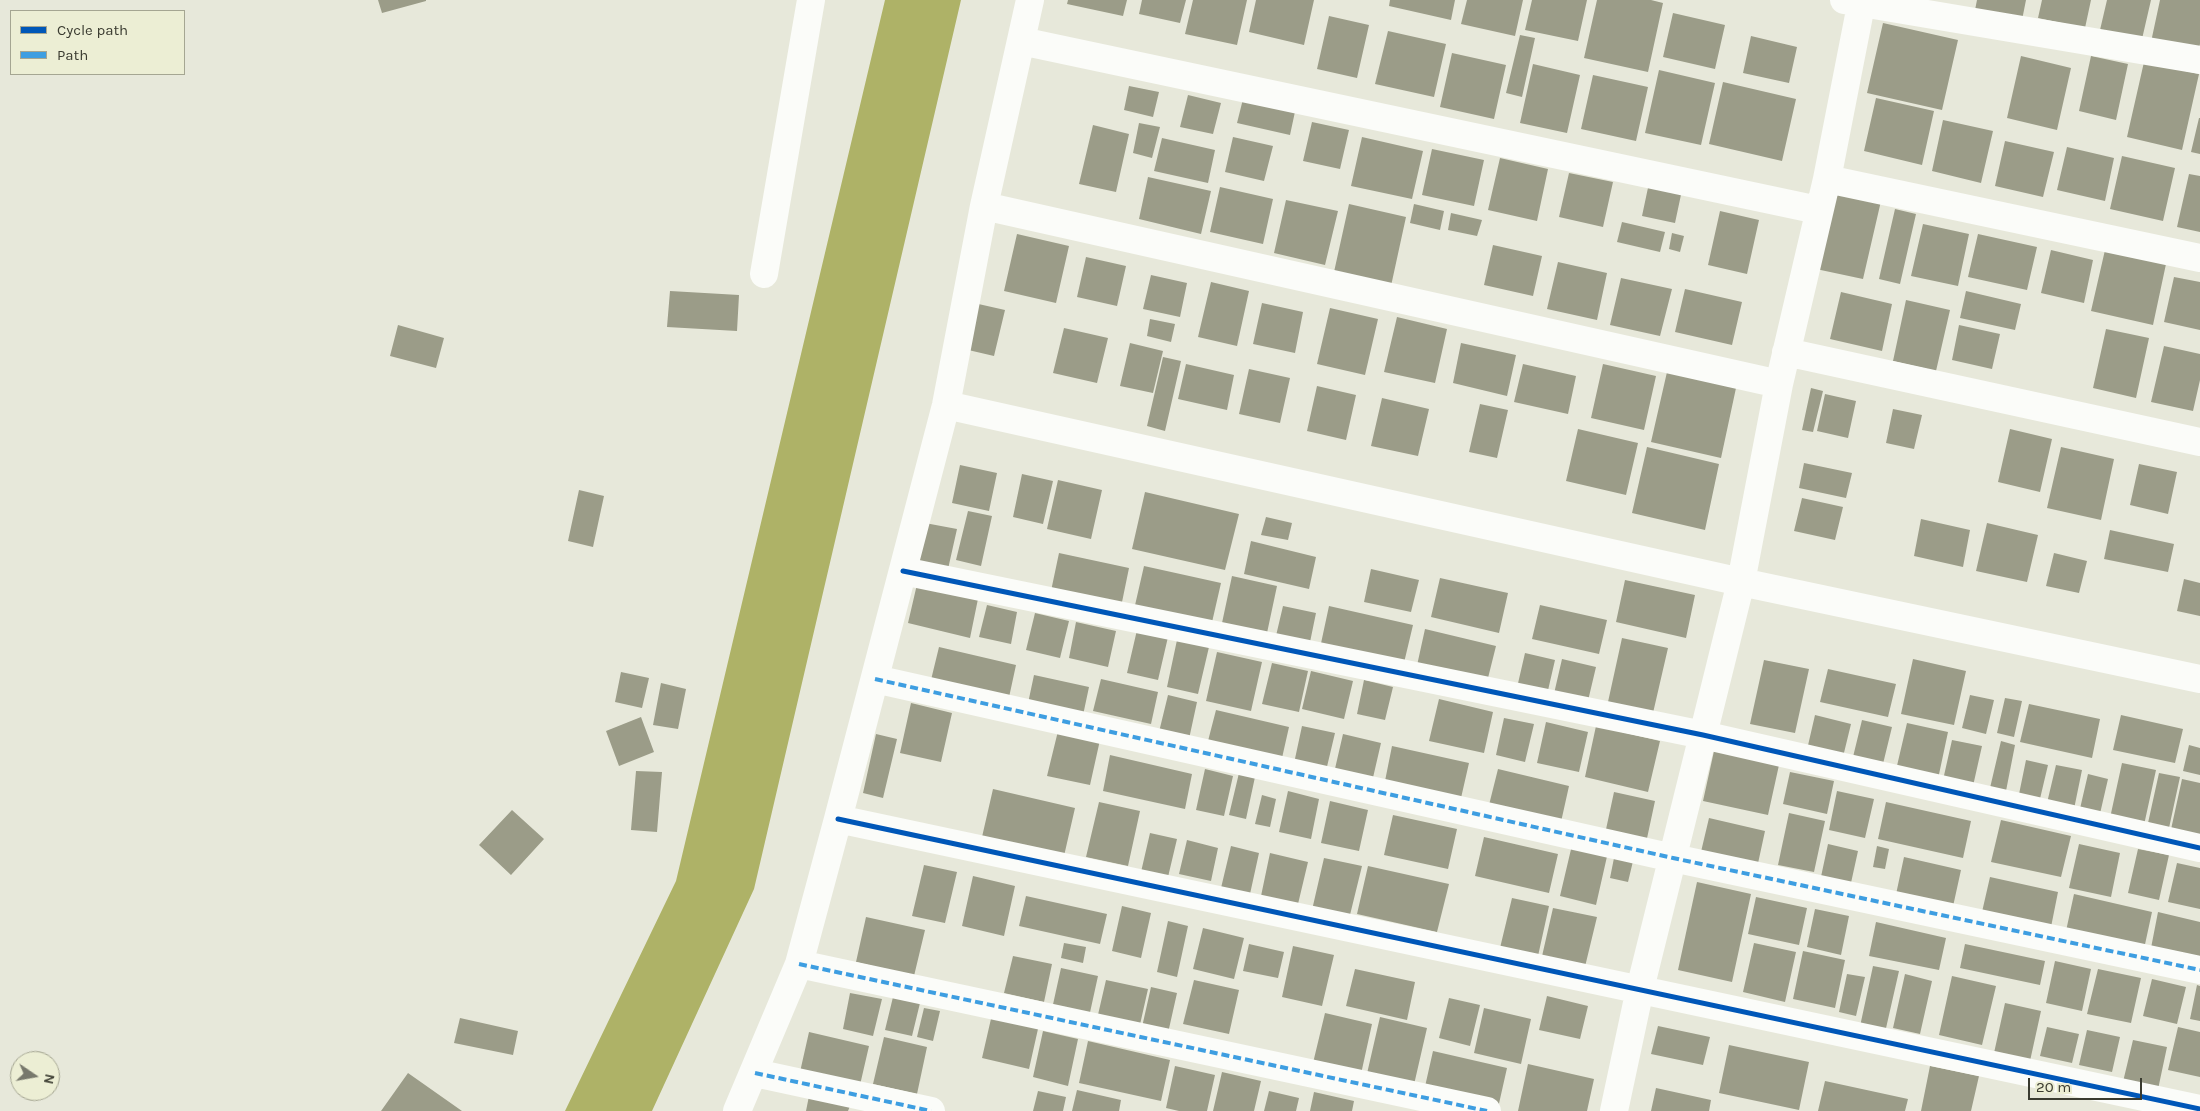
<!DOCTYPE html>
<html>
<head>
<meta charset="utf-8">
<style>
	body { margin:0 }
	#map { position:relative; width:2200px; height:1111px; overflow:hidden; background:#e7e8da; font-family:Karla,sans-serif }
	canvas { display:block }
	.legend { position:absolute; left:10px; top:10px; width:175px; height:65px; box-sizing:border-box; background:#eceed4; border:1px solid #a5a692; margin:0; padding:6px 9px; list-style:none; font-size:15px; color:#3a3b30 }
	.legend li { display:flex; align-items:center; gap:10px; height:25px }
	.legend b { width:25px; border:1px solid #a5a692 }
	.north { position:absolute; left:10px; top:1051px; width:50px; height:50px; box-sizing:border-box; background:#eceed4; border:1px solid #a5a692; border-radius:50%; rotate:102deg; font-size:14px; font-weight:700; line-height:20px; text-align:center; color:#3a3b30 }
	.north::after { content:''; display:block; margin:auto; width:18px; height:22px; background:#77786c; clip-path:polygon(50% 0,100% 100%,50% 72%,0 100%) }
	.scale { position:absolute; left:2028px; top:1078px; width:114px; height:22px; box-sizing:border-box; border:2px solid #3a3b30; border-top:0; padding-left:6px; font-size:15px; line-height:18px; white-space:nowrap; color:#3a3b30; -webkit-text-stroke:4px #eceed4; paint-order:stroke }
</style>
</head>
<body>
<div id="map">
<canvas width="2200" height="1111"></canvas>
<ul class="legend">
<li><b style="height:6px;background:#0057b8"></b>Cycle path</li>
<li><b style="height:6px;background:#3e9ee1"></b>Path</li>
</ul>
<div class="north">N</div>
<div class="scale">20 m</div>
</div>
<script>
const ctx = document.querySelector('canvas').getContext('2d');
ctx.lineJoin = 'round';
function paint(path, color) {
  ctx.fillStyle = color;
  ctx.fill(path, 'evenodd');
}
function stroke(path, color, width, dash) {
  ctx.strokeStyle = color;
  ctx.lineWidth = width;
  ctx.lineCap = dash ? 'butt' : 'round';
  ctx.setLineDash(dash || []);
  ctx.stroke(path);
}
paint(new Path2D(`
	M885,0H961L754,889L652,1111H565L676,881Z`), '#aeb267');
paint(new Path2D(`
	M378,0H426V1L382,13Z
	M1068,0H1127L1123,16L1067,4Z
	M1142,0H1186L1180,23L1139,14Z
	M1193,0H1247L1237,45L1185,34Z
	M1256,0H1314L1304,45L1249,32Z
	M1390,0H1455L1451,20L1389,6Z
	M1467,0H1523L1515,36L1461,24Z
	M1532,0H1587L1578,41L1525,30Z
	M1597,0H1651L1663,3L1648,72L1584,58Z
	M1977,0H2026L2022,20L1975,10Z
	M2042,0H2091L2085,28L2038,18Z
	M2107,0H2151L2142,39L2100,30Z
	M2160,0H2200V44L2198,52L2151,42Z
	M1673,13L1725,25L1715,69L1663,57Z
	M1329,16L1369,25L1357,78L1317,69Z
	M1883,23L1958,40L1942,110L1867,93Z
	M1388,31L1446,44L1434,97L1375,84Z
	M1520,35L1535,38L1522,97L1506,93Z
	M1751,36L1797,47L1789,83L1743,73Z
	M1452,53L1506,65L1494,119L1440,107Z
	M2021,56L2071,68L2057,130L2007,118Z
	M2091,56L2128,64L2116,120L2079,111Z
	M2144,62L2199,74L2182,150L2127,137Z
	M1533,64L1580,75L1567,133L1520,123Z
	M1659,70L1715,83L1701,145L1645,133Z
	M1593,75L1648,87L1636,141L1581,129Z
	M1723,82L1796,99L1782,161L1709,144Z
	M1129,86L1159,92L1153,117L1124,110Z
	M1188,95L1221,103L1213,134L1180,127Z
	M1244,95L1296,107L1290,135L1237,123Z
	M1876,98L1934,111L1922,165L1864,151Z
	M2199,118H2200V154L2191,152Z
	M1943,120L1993,131L1981,183L1932,171Z
	M1312,122L1349,130L1340,169L1303,161Z
	M1139,123L1160,127L1152,158L1133,153Z
	M1093,125L1129,134L1116,192L1079,184Z
	M1233,137L1273,146L1264,181L1225,172Z
	M1362,137L1423,151L1412,199L1351,186Z
	M1162,138L1215,150L1208,183L1154,171Z
	M2005,141L2054,152L2043,197L1995,186Z
	M2067,147L2114,158L2105,201L2057,190Z
	M1432,149L1484,160L1474,206L1422,195Z
	M2122,156L2175,168L2163,221L2110,209Z
	M1500,158L1548,169L1537,221L1488,210Z
	M1569,173L1613,182L1603,227L1559,217Z
	M2189,174L2200,176V232L2177,227Z
	M1148,177L1211,191L1201,234L1139,219Z
	M1649,183L1682,190L1675,223L1642,216Z
	M1220,187L1273,199L1263,244L1210,232Z
	M1834,191L1881,201L1863,279L1816,269Z
	M1286,200L1338,211L1325,265L1274,253Z
	M1349,204L1406,217L1391,286L1334,272Z
	M1414,204L1444,211L1440,230L1410,223Z
	M1895,209L1916,214L1900,284L1879,279Z
	M1720,211L1759,220L1747,274L1708,265Z
	M1451,213L1482,220L1477,236L1448,230Z
	M1622,222L1665,232L1660,252L1617,242Z
	M1923,224L1969,234L1958,286L1911,276Z
	M1672,233L1684,236L1680,252L1669,249Z
	M1017,234L1069,246L1056,303L1004,291Z
	M1978,234L2037,247L2027,290L1968,277Z
	M1493,245L1542,256L1533,296L1484,285Z
	M2051,250L2093,260L2084,303L2041,293Z
	M2105,250L2166,264L2153,325L2091,311Z
	M1086,257L1126,266L1117,306L1077,297Z
	M1558,262L1607,273L1597,320L1547,309Z
	M1151,275L1187,283L1180,317L1143,309Z
	M2174,277L2200,282V330L2164,322Z
	M1621,278L1672,289L1660,336L1610,325Z
	M1211,282L1249,291L1237,346L1198,337Z
	M1685,289L1742,302L1732,345L1675,332Z
	M670,291L739,295L737,331L667,327Z
	M1966,291L2021,304L2015,330L1960,318Z
	M1841,292L1892,304L1882,351L1830,339Z
	M1906,300L1950,310L1936,371L1893,361Z
	M974,303L1005,310L994,356L964,349Z
	M1262,303L1303,312L1295,353L1253,344Z
	M1330,308L1378,319L1365,375L1317,364Z
	M1397,317L1447,329L1435,383L1384,372Z
	M1150,319L1175,324L1171,342L1147,336Z
	M398,325L444,338L436,368L390,356Z
	M1959,325L2000,334L1992,369L1952,360Z
	M1064,328L1108,338L1097,383L1053,373Z
	M2106,329L2149,338L2136,398L2093,388Z
	M1130,343L1163,351L1153,393L1120,386Z
	M1461,343L1516,355L1507,396L1453,383Z
	M2164,346L2200,354V380L2193,411L2151,402Z
	M1163,357L1181,361L1165,431L1147,426Z
	M1186,364L1234,375L1227,410L1178,399Z
	M1523,364L1576,376L1568,414L1514,402Z
	M1603,364L1656,376L1644,430L1591,418Z
	M1249,369L1290,378L1280,423L1239,414Z
	M1667,372L1736,388L1721,458L1651,442Z
	M1317,386L1356,395L1346,440L1307,431Z
	M1811,388L1823,391L1813,432L1802,430Z
	M1825,394L1856,401L1848,438L1817,431Z
	M1382,398L1429,409L1418,456L1371,446Z
	M1480,404L1508,410L1497,458L1469,452Z
	M1893,409L1922,415L1914,449L1886,443Z
	M1578,429L1638,443L1626,495L1566,481Z
	M2010,429L2052,439L2040,492L1998,482Z
	M1647,447L1719,464L1705,530L1632,513Z
	M2061,447L2114,459L2101,520L2047,508Z
	M1804,463L1852,473L1846,498L1799,488Z
	M2139,464L2177,472L2168,514L2130,505Z
	M960,465L997,473L989,511L952,503Z
	M1022,474L1053,481L1043,524L1013,517Z
	M1058,480L1102,490L1091,539L1047,529Z
	M579,490L604,496L593,547L568,541Z
	M1145,492L1239,514L1225,570L1132,549Z
	M1802,498L1843,507L1835,540L1794,531Z
	M968,511L992,516L981,566L956,560Z
	M1266,517L1292,523L1288,540L1261,535Z
	M1921,519L1970,530L1963,567L1914,556Z
	M925,523L957,529L948,569L916,561Z
	M1987,523L2038,535L2027,582L1976,571Z
	M2110,530L2174,544L2168,572L2104,559Z
	M1251,541L1316,557L1309,589L1244,574Z
	M1059,553L1129,568L1121,607L1051,591Z
	M2054,553L2087,561L2079,593L2046,586Z
	M1144,566L1221,583L1210,631L1133,614Z
	M1371,569L1419,580L1411,612L1364,602Z
	M1232,576L1277,586L1267,633L1222,623Z
	M1440,578L1508,593L1499,633L1431,617Z
	M2184,579L2200,583V616L2177,611Z
	M918,580L979,594L970,638L908,623Z
	M1625,580L1695,595L1686,638L1616,622Z
	M987,605L1017,612L1011,644L979,637Z
	M1540,605L1607,620L1599,654L1532,639Z
	M1283,606L1316,613L1309,647L1275,640Z
	M1329,606L1413,625L1403,667L1320,648Z
	M1035,613L1069,621L1060,658L1026,650Z
	M1076,622L1116,631L1108,667L1069,658Z
	M1425,629L1496,646L1486,686L1416,670Z
	M1137,630L1168,637L1158,680L1127,673Z
	M1622,638L1668,648L1653,713L1608,702Z
	M1177,640L1209,647L1198,694L1167,687Z
	M939,647L1016,665L1008,702L930,684Z
	M1217,652L1262,662L1251,711L1206,701Z
	M1525,653L1555,660L1546,699L1516,692Z
	M1562,659L1596,667L1587,705L1553,698Z
	M1913,659L1966,671L1954,725L1901,714Z
	M1764,660L1809,669L1795,733L1750,724Z
	M1272,663L1308,671L1299,712L1262,704Z
	M1828,669L1896,684L1888,717L1820,702Z
	M1311,671L1353,681L1344,719L1302,709Z
	M621,672L649,678L642,708L615,702Z
	M1034,675L1089,687L1082,720L1027,708Z
	M1101,679L1158,692L1151,724L1093,711Z
	M1364,680L1393,687L1385,720L1357,714Z
	M661,683L686,689L678,729L653,725Z
	M1168,695L1197,702L1189,739L1159,732Z
	M1970,695L1994,700L1986,734L1962,728Z
	M2005,698L2022,701L2014,737L1997,733Z
	M1439,699L1493,712L1484,753L1429,741Z
	M911,703L952,713L941,762L900,753Z
	M2029,704L2100,719L2092,758L2020,742Z
	M1216,710L1289,727L1282,758L1208,741Z
	M1815,715L1851,724L1842,761L1806,754Z
	M2121,715L2183,729L2175,763L2113,750Z
	M641,717L654,752L619,766L606,731Z
	M1504,718L1534,724L1525,762L1496,755Z
	M1862,720L1892,727L1882,768L1852,761Z
	M1546,722L1588,732L1579,772L1537,763Z
	M1907,723L1948,732L1938,779L1896,770Z
	M1302,726L1335,733L1325,775L1293,768Z
	M1596,726L1660,741L1648,792L1585,777Z
	M1058,731L1100,740L1090,785L1047,776Z
	M876,734L897,739L883,798L863,793Z
	M1343,734L1381,743L1372,782L1334,773Z
	M1952,740L1982,746L1973,786L1943,780Z
	M2001,741L2015,745L2006,791L1990,788Z
	M2189,745L2200,748V775L2183,771Z
	M1392,746L1469,763L1461,798L1385,781Z
	M1714,751L1779,765L1768,815L1703,801Z
	M1110,755L1192,774L1185,809L1103,791Z
	M2026,760L2048,765L2039,803L2018,799Z
	M2122,763L2156,770L2144,825L2110,818Z
	M2056,765L2082,770L2074,809L2047,803Z
	M1205,769L1233,776L1224,816L1196,810Z
	M1498,769L1569,786L1561,822L1489,805Z
	M636,771L662,772L657,832L631,830Z
	M1790,772L1834,781L1827,814L1783,804Z
	M1239,773L1255,777L1246,819L1229,815Z
	M2159,773L2180,777L2169,828L2148,823Z
	M2088,774L2108,779L2099,818L2079,813Z
	M2182,779L2200,783V841L2170,834Z
	M993,789L1075,808L1064,856L982,837Z
	M1288,791L1319,799L1311,839L1279,832Z
	M1837,791L1874,799L1865,838L1829,830Z
	M1614,792L1655,801L1646,843L1605,834Z
	M1262,795L1276,799L1270,827L1255,824Z
	M1330,801L1368,810L1359,851L1321,843Z
	M1099,802L1140,811L1128,866L1086,857Z
	M1886,802L1971,821L1963,858L1878,839Z
	M512,810L544,839L511,875L479,845Z
	M1789,813L1825,821L1814,872L1778,865Z
	M1393,815L1457,829L1448,869L1384,855Z
	M1709,818L1765,831L1757,868L1700,856Z
	M2001,820L2071,836L2061,877L1991,862Z
	M1150,833L1177,839L1168,877L1141,872Z
	M1484,837L1558,854L1549,893L1475,876Z
	M1187,840L1218,848L1211,881L1179,874Z
	M1828,844L1858,851L1849,892L1819,886Z
	M2079,844L2120,853L2111,897L2069,888Z
	M1572,845L1608,852L1596,905L1560,896Z
	M1231,846L1259,853L1250,894L1221,888Z
	M1877,846L1889,849L1885,869L1873,867Z
	M2138,849L2169,855L2159,900L2128,893Z
	M1270,853L1308,862L1298,904L1261,896Z
	M1615,853L1634,857L1628,882L1610,878Z
	M1904,857L1961,870L1952,911L1895,899Z
	M1324,858L1362,866L1349,919L1312,910Z
	M2177,863L2200,868V909L2168,902Z
	M924,865L957,872L945,923L912,916Z
	M1368,866L1449,884L1437,932L1357,914Z
	M973,876L1015,886L1004,936L962,926Z
	M1990,877L2058,892L2051,927L1982,912Z
	M1697,882L1751,894L1732,982L1678,970Z
	M2074,894L2152,912L2144,949L2066,931Z
	M1026,896L1107,914L1100,944L1019,926Z
	M1756,897L1807,908L1799,945L1748,934Z
	M1512,898L1549,906L1538,956L1500,948Z
	M1122,906L1151,913L1141,958L1112,951Z
	M1553,908L1597,917L1583,975L1540,965Z
	M1815,909L1849,916L1841,955L1807,947Z
	M2158,912L2200,922V959L2151,948Z
	M866,917L925,930L914,976L856,962Z
	M1168,921L1188,926L1177,977L1157,972Z
	M1876,922L1946,938L1939,970L1869,956Z
	M1203,928L1244,938L1234,979L1193,969Z
	M1064,943L1086,947L1083,963L1061,958Z
	M1754,943L1796,952L1785,1002L1743,992Z
	M1249,944L1284,952L1278,978L1243,971Z
	M1965,944L2045,961L2040,985L1960,968Z
	M1293,946L1334,955L1322,1006L1282,997Z
	M1803,951L1845,960L1835,1008L1793,999Z
	M1013,956L1052,964L1044,1002L1004,993Z
	M2055,961L2091,969L2082,1011L2046,1003Z
	M1873,966L1899,971L1884,1037L1859,1031Z
	M1061,968L1098,976L1089,1017L1052,1009Z
	M1355,969L1415,982L1407,1020L1346,1006Z
	M2098,969L2141,978L2131,1023L2087,1014Z
	M1847,974L1865,977L1856,1016L1839,1012Z
	M1905,974L1932,981L1920,1034L1893,1028Z
	M1952,976L1996,986L1982,1045L1939,1035Z
	M2152,979L2186,987L2177,1024L2143,1016Z
	M1106,980L1148,989L1139,1029L1097,1019Z
	M1194,980L1239,990L1229,1034L1183,1024Z
	M2197,985L2200,986V1021L2190,1019Z
	M1151,987L1177,993L1166,1042L1140,1036Z
	M850,993L882,999L873,1036L843,1029Z
	M1547,996L1588,1006L1580,1039L1539,1030Z
	M893,997L920,1003L912,1036L885,1030Z
	M1449,998L1480,1005L1470,1046L1439,1038Z
	M2005,1003L2041,1011L2030,1061L1994,1053Z
	M924,1008L940,1011L933,1041L917,1037Z
	M1484,1008L1531,1019L1521,1064L1474,1053Z
	M993,1010L1040,1020L1029,1069L982,1058Z
	M1325,1013L1372,1024L1361,1074L1313,1063Z
	M1380,1017L1427,1028L1413,1089L1366,1078Z
	M460,1018L518,1031L513,1055L454,1043Z
	M1658,1026L1710,1037L1703,1065L1651,1054Z
	M2047,1027L2079,1034L2072,1063L2040,1056Z
	M2178,1027L2200,1032V1077L2168,1070Z
	M2087,1030L2120,1037L2112,1072L2079,1065Z
	M1043,1031L1078,1039L1068,1086L1033,1077Z
	M809,1032L869,1046L860,1085L800,1072Z
	M884,1037L927,1047L917,1094L873,1084Z
	M2133,1040L2167,1047L2157,1094L2122,1086Z
	M1088,1041L1170,1060L1161,1101L1079,1083Z
	M1729,1045L1809,1062L1799,1110L1719,1093Z
	M1433,1051L1507,1068L1498,1108L1424,1091Z
	M1528,1064L1594,1079L1587,1111H1518Z
	M1175,1066L1215,1075L1207,1111H1179L1166,1108Z
	M1930,1066L1979,1076L1971,1111H1921Z
	M1222,1072L1261,1081L1254,1111H1213Z
	M408,1073L462,1111H381Z
	M1825,1081L1908,1099L1905,1111H1818Z
	M1656,1088L1711,1100L1709,1111H1651Z
	M1077,1090L1121,1100L1119,1111H1072Z
	M1038,1091L1066,1097L1063,1111H1033Z
	M1269,1091L1299,1098L1296,1111H1264Z
	M1314,1092L1354,1101L1352,1111H1310Z
	M809,1096L850,1106L848,1111H806Z`), '#9b9c88');
stroke(new Path2D(`
	M1844,0L2200,60
	M1021,41L1818,210
	M1827,179L2200,258
	M984,206L1779,384
	M764,274L811,0
	M1786,352L2200,442
	M946,405L1741,582L2200,679
	M903,571L1703,735L2200,848
	M875,679L1673,858L2200,970
	M838,819L2200,1109
	M799,964L1487,1111
	M755,1073L931,1111
	M737,1111L799,964L838,819L946,405L984,206L1030,0
	M1614,1111L1640,989L1741,582L1779,384L1827,179L1862,0`), '#fbfcf9', 28);
stroke(new Path2D(`
	M875,679L1673,858L2200,970
	M799,964L1487,1111
	M755,1073L931,1111`), '#3e9ee1', 4, [8, 4]);
stroke(new Path2D(`
	M903,571L1703,735L2200,848
	M838,819L2200,1109`), '#0057b8', 5);
</script>
</body>
</html>
